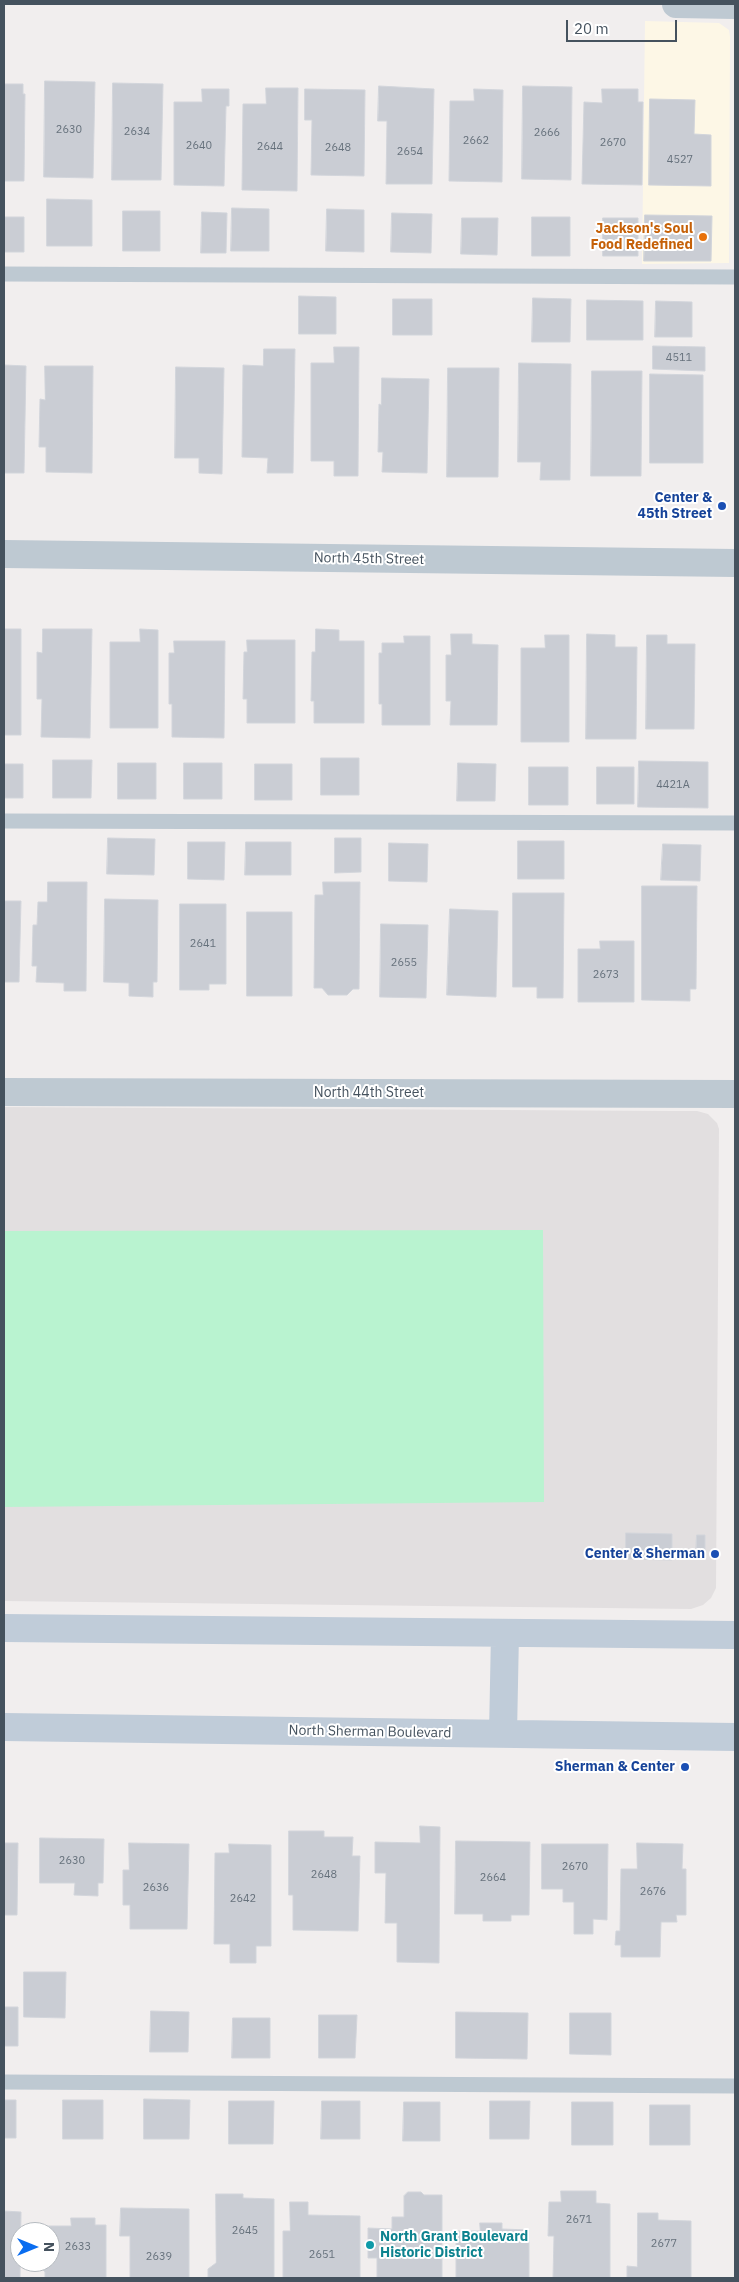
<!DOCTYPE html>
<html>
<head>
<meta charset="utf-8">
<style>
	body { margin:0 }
	#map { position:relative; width:739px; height:2282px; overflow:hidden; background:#f1eeee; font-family:"IBM Plex Sans",sans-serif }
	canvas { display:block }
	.frame { position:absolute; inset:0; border:5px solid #45525e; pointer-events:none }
	.north { position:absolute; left:10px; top:2222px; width:50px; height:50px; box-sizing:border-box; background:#fff; border:1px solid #b5babf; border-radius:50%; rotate:90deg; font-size:14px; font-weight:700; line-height:20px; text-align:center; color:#45525e }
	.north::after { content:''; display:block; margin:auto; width:18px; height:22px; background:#0a6df0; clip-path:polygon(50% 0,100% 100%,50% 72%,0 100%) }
	.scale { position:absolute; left:566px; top:20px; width:111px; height:22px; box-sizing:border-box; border:2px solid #45525e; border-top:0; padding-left:6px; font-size:15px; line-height:18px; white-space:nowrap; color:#45525e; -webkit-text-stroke:4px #fff; paint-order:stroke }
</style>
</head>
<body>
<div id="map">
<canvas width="739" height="2282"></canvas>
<div class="frame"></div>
<div class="north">N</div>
<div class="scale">20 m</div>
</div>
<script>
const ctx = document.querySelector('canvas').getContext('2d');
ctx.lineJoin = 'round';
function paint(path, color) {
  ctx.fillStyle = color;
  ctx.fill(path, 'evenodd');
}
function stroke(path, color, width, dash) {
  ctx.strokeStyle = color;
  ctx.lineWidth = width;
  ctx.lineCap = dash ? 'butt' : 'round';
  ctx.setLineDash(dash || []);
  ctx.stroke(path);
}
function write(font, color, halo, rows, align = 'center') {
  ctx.font = font + ' "IBM Plex Sans",sans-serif';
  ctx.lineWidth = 4;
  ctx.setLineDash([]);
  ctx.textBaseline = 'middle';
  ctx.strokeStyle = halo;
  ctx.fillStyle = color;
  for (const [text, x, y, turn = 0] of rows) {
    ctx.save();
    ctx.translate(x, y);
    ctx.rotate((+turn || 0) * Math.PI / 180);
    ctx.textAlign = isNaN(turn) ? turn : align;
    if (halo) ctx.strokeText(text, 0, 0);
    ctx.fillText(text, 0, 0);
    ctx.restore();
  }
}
paint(new Path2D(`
	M645,21L719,23L729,30L730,37L729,263L642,264Z`), '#fdf7e6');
paint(new Path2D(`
	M4,1107L672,1111H697L708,1114L717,1123L719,1129L716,1588L711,1598L703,1605L691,1609L4,1601Z`), '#e2dfe0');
paint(new Path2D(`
	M543,1230L544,1502L4,1507V1231Z`), '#b9f3d0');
const building = new Path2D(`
	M45,81L95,82L93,178L44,177Z
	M113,83L163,84L161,180H112Z
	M4,84H23V94H25L24,181H4Z
	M379,86L434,89L432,184H386L387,121H378Z
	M523,86L572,87L571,180L522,179Z
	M266,88H298L297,191L242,190L243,104H266Z
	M202,89H229V106H226L224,186L174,185V102H202Z
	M305,89L365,90L364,176L311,175L312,120H305Z
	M474,89L503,90L502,182L449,181L450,101H474Z
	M602,89H638V102H643L642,185L582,184L584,102L602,103Z
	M650,99L695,100L694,134L711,135V186L649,185Z
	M47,199L92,200V246H47Z
	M232,208L269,209V251H231Z
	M327,209L364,210V252L326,251Z
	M123,211H160V251H123Z
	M202,212L227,213L226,253H201Z
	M392,213L432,214L431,253L391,252Z
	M645,215L712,216L711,261H644Z
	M4,217H24V252H4Z
	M532,217H570V256H532Z
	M462,218H498L497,255L461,254Z
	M603,218H638V256H603Z
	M299,296L336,297V334H299Z
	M533,298L571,299L570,342H532Z
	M393,299H432V335H393Z
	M587,300L643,301V340H587Z
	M656,301L692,302V337H655Z
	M653,346L705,347V371L653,369Z
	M334,347H359L358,476H334V461H311V363H334Z
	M264,349H295L293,473H267L268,458L242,457L243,365L263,366Z
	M519,363L571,364L570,480H540L541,462H518Z
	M4,365L26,366L24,473H4Z
	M45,366H93L92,473L46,472V447H39L40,399L45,400Z
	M176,367L224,368L222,474L199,473V458H175Z
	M448,368H499L498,477H447Z
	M592,371H642L641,476H591Z
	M650,374L703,375V463H650Z
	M382,378L429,379L427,473L382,472L383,452H378L379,404L381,405Z
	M4,629H21V735H4Z
	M43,629H92L90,738L41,737L42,699H37V652L42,653Z
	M140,629L158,630V728H110V642H140Z
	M316,629L339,630V641H364V723H314V701H311L312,652H315Z
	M451,634H472V644L498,645L497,725H450L451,701H446V655H451Z
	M587,634L615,635V647H637L636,739H586Z
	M545,635H569V742H521V648H545Z
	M647,635H667V644H695L694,729H646Z
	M404,636H430V725H382V704H379V653H382V643H404Z
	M247,640H295V723H247V699H243L244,652H247Z
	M174,641H225L224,738L172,737V704H169V653H174Z
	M321,758H359V795H321Z
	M53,760H92L91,798H53Z
	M639,761L708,762V808L638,807Z
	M118,763H156V799H118Z
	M184,763H222V799H184Z
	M458,763L496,764L495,801H457Z
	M4,764H23V798H4Z
	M255,764H292V800H255Z
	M529,767H568V805H529Z
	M597,767H634V804H597Z
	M108,838L155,839L154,875L107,874Z
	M335,838H361V872L335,873Z
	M518,841H564V879H518Z
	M188,842H225L224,880L188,879Z
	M246,842H291V875H245Z
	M389,843L428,844L427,882L389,881Z
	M663,844L701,845L700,881L661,880Z
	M48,882H87L86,991H64V983L36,982L37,966H32L33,925H37L38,902H47Z
	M323,882H360L359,989H353L347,995H328L322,988H314L315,895H323Z
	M642,886H697L696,989H690V1001L642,1000Z
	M513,893H564L563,998H537V987H513Z
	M105,899L158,900L157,982H153V997L129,996V983L104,982Z
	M4,901H21L19,982H4Z
	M180,904H226V984H209V990H180Z
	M450,909L498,911L496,997L447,995Z
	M247,912H292V996H247Z
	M381,924L428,925L426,998L380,997Z
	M600,941H634V1002H578V949H600Z
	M626,1533L672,1534V1560L626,1559Z
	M697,1535H705V1553H696Z
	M420,1826L440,1827L439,1963L397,1962V1923H385L386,1873H375V1842L420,1843Z
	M289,1831H324V1837H353L352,1856H360L358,1931L293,1930V1895H289Z
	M40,1838L104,1839L103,1883H98V1896L74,1895L75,1883H40Z
	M456,1841L530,1842L529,1915H511V1921H483V1914H455Z
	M4,1843H18L17,1915H4Z
	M129,1843L189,1844L187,1929H130V1905H123V1870H129Z
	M637,1843L683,1844L682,1869H686V1915H676L677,1922H661L660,1957H621V1945H615L616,1931H620L621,1869H637Z
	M229,1844L271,1845V1946H256V1963H230V1944H214L215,1853H229Z
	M542,1844H608L607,1920L593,1919V1934H574V1902H563V1889H542Z
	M24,1972H66L65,2018L24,2017Z
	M4,2007H18V2046H4Z
	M151,2011L189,2012L188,2052H150Z
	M456,2012L528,2013L527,2059L456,2058Z
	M570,2013H611V2055L570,2054Z
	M319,2015H357L355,2058H319Z
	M233,2018H270V2058H232Z
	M144,2099L190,2100L189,2139H144Z
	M4,2100H16V2138H4Z
	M63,2100H103V2139H63Z
	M229,2101H274L273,2144H229Z
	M322,2101H360V2139H321Z
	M490,2101H530L529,2139H490Z
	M404,2102H440V2141H403Z
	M572,2102H613V2145H572Z
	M650,2105H690V2145H650Z
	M561,2191H596V2203L610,2204V2278H553L554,2236H548L549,2202H561Z
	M408,2192H421L424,2195H442V2278H377V2258H368V2228L392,2229V2217H404V2196Z
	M216,2194H243V2198L274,2199V2278H208V2269L216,2263Z
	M290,2202H308V2215L360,2216V2278H283V2231H290Z
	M121,2208L189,2209V2278H130V2236H120Z
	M4,2211L21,2212L20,2278H4Z
	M638,2213H658V2220L691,2221V2278H627V2266L637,2267Z
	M71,2218H95V2225H106V2278H45V2272L39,2266V2262H50V2232H46V2226H71Z
	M480,2223H502V2229L529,2230V2278H456V2231H480Z`);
paint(building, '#cacdd4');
stroke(building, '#d2d5db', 1);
stroke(new Path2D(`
	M4,274L735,277
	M4,821L735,823
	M4,2082L735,2086`), '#bec9d2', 15);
stroke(new Path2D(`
	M676,4L735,5
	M4,554L735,563
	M4,1092L735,1094`), '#bec9d2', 28);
stroke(new Path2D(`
	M4,1628L735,1635
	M4,1727L735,1737
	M503,1734L505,1633`), '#c0ccd9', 28);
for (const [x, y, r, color] of [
	[703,237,5,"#e8710a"],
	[722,506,5,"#1a4fb4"],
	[715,1554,5,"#1a4fb4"],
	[685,1767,5,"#1a4fb4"],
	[370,2245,5,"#0f9aa8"]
]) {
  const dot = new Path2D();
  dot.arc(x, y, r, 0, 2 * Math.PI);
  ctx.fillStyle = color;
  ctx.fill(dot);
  stroke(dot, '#fff', 2);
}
write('11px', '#66717c', null, [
	["2630",69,130],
	["2634",137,132],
	["2666",547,133],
	["2662",476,141],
	["2670",613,143],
	["2640",199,146],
	["2644",270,147],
	["2648",338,148],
	["2654",410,152],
	["4527",680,160],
	["4511",679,358],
	["4421A",673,785],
	["2641",203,944],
	["2655",404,963],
	["2673",606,975],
	["2630",72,1861],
	["2670",575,1867],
	["2648",324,1875],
	["2664",493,1878],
	["2636",156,1888],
	["2676",653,1892],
	["2642",243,1899],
	["2671",579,2220],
	["2645",245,2231],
	["2677",664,2244],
	["2633",78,2247],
	["2651",322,2255],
	["2639",159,2257]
]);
write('bold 14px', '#c56008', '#fff', [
	["Jackson's Soul",693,229],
	["Food Redefined",693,245]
], 'right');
write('bold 14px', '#164399', '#fff', [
	["Center &",712,498],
	["45th Street",712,514],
	["Center & Sherman",705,1554],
	["Sherman & Center",675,1767]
], 'right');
write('14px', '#45525e', '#fff', [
	["North 45th Street",369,559,1],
	["North 44th Street",369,1093],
	["North Sherman Boulevard",370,1732,1]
]);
write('bold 14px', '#0d838f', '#fff', [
	["North Grant Boulevard",380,2237],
	["Historic District",380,2253]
], 'left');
</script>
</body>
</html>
